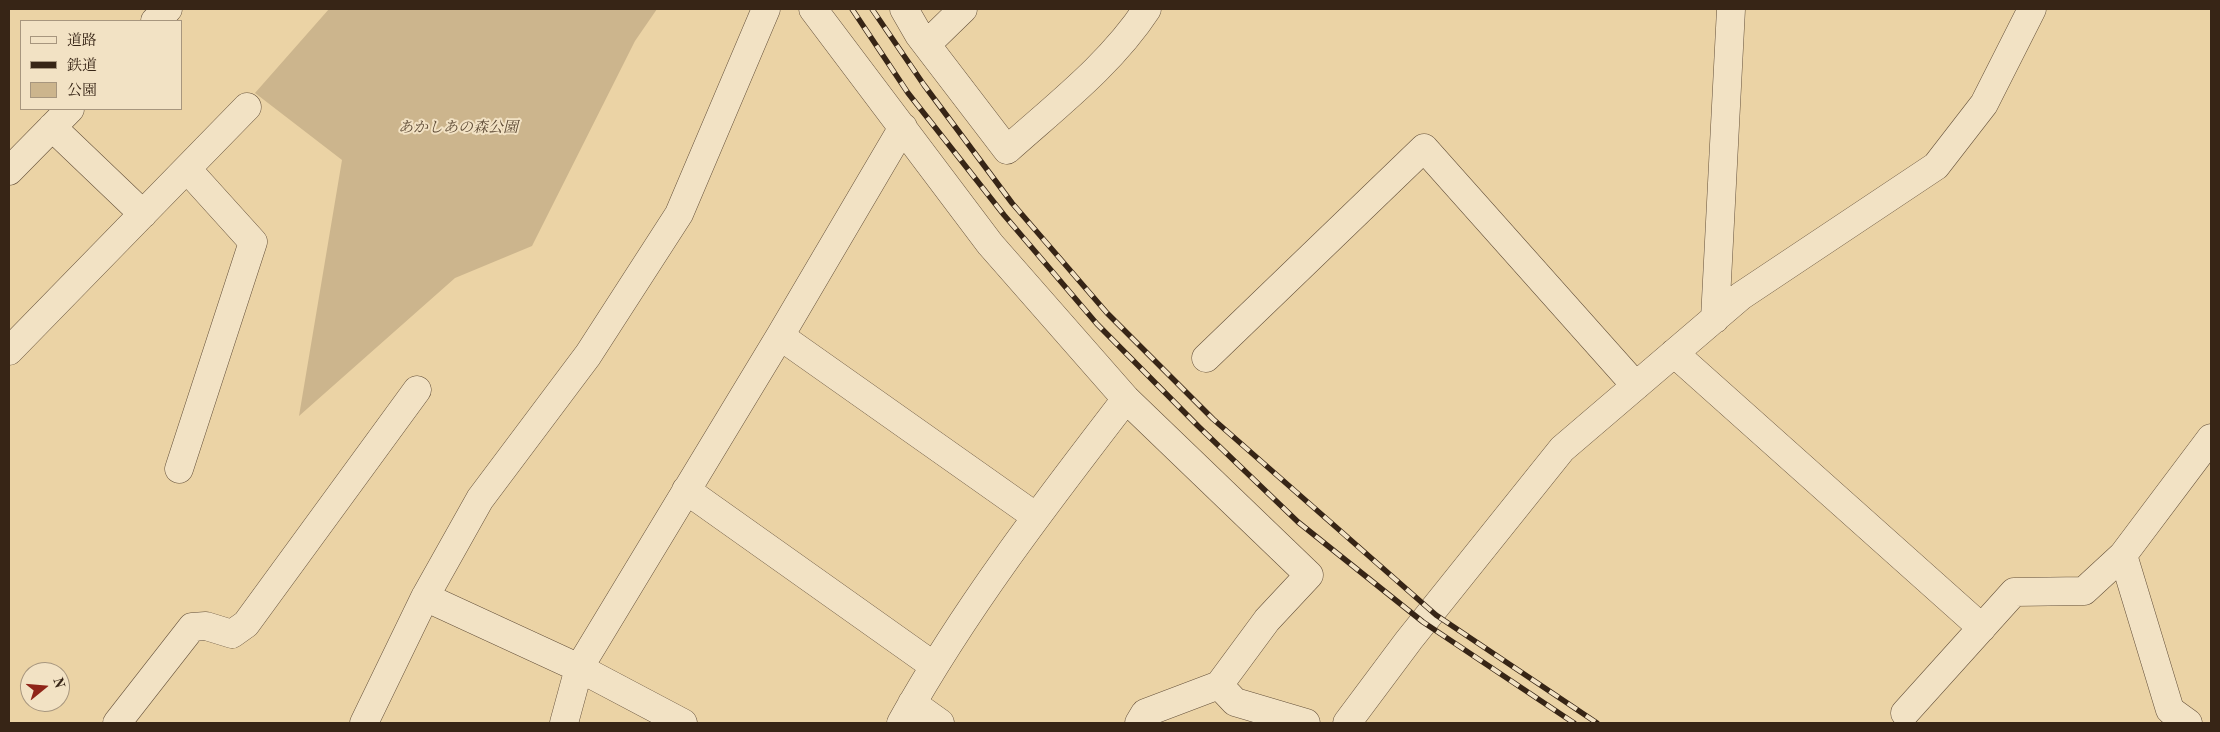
<!DOCTYPE html>
<html>
<head>
<meta charset="utf-8">
<style>
	body { margin:0 }
	#map { position:relative; width:2220px; height:732px; overflow:hidden; background:#ebd3a5; font-family:"Old Standard TT","Noto Serif JP",serif }
	canvas { display:block }
	.frame { position:absolute; inset:0; border:10px solid #372516; pointer-events:none }
	.legend { position:absolute; left:20px; top:20px; width:162px; height:90px; box-sizing:border-box; background:#f2e2c4; border:1px solid #a7967e; margin:0; padding:6px 9px; list-style:none; font-size:15px; color:#372516 }
	.legend li { display:flex; align-items:center; gap:10px; height:25px }
	.legend b { width:25px; border:1px solid #a7967e }
	.north { position:absolute; left:20px; top:662px; width:50px; height:50px; box-sizing:border-box; background:#f2e2c4; border:1px solid #a7967e; border-radius:50%; rotate:73deg; font-size:14px; font-weight:700; line-height:20px; text-align:center; color:#372516 }
	.north::after { content:''; display:block; margin:auto; width:18px; height:22px; background:#8f2418; clip-path:polygon(50% 0,100% 100%,50% 72%,0 100%) }
</style>
</head>
<body>
<div id="map">
<canvas width="2220" height="732"></canvas>
<div class="frame"></div>
<ul class="legend">
<li><b style="height:6px;background:#f2e2c4"></b>道路</li>
<li><b style="height:6px;background:#372516"></b>鉄道</li>
<li><b style="height:14px;background:#ccb58d"></b>公園</li>
</ul>
<div class="north">N</div>
</div>
<script>
const ctx = document.querySelector('canvas').getContext('2d');
ctx.lineJoin = 'round';
function paint(path, color) {
  ctx.fillStyle = color;
  ctx.fill(path, 'evenodd');
}
function stroke(path, color, width, dash) {
  ctx.strokeStyle = color;
  ctx.lineWidth = width;
  ctx.lineCap = dash ? 'butt' : 'round';
  ctx.setLineDash(dash || []);
  ctx.stroke(path);
}
function write(font, color, halo, rows, align = 'center') {
  ctx.font = font + ' "Old Standard TT","Noto Serif JP",serif';
  ctx.lineWidth = 4;
  ctx.setLineDash([]);
  ctx.textBaseline = 'middle';
  ctx.strokeStyle = halo;
  ctx.fillStyle = color;
  for (const [text, x, y, turn = 0] of rows) {
    ctx.save();
    ctx.translate(x, y);
    ctx.rotate((+turn || 0) * Math.PI / 180);
    ctx.textAlign = isNaN(turn) ? turn : align;
    if (halo) ctx.strokeText(text, 0, 0);
    ctx.fillText(text, 0, 0);
    ctx.restore();
  }
}
paint(new Path2D(`
	M329,9H657L635,41L532,246L455,278L299,416L342,160L255,93Z`), '#ccb58d');
const minor = new Path2D(`
	M813,9L990,244L1126,399L1309,575L1267,620L1219,685L1145,713L1139,723
	M904,9L919,35L1007,150C1056,106 1111,64 1147,9
	M155,21L168,9
	M927,44L963,9
	M52,127L143,214
	M9,171L70,109
	M1715,319L1731,9
	M780,336L1035,516
	M9,351L247,107
	M1674,353L1982,628
	M1206,358L1424,148L1636,386
	M179,469L253,242L187,169
	M686,490L934,666
	M2123,555L2170,710L2188,723
	M425,597L579,668L683,723
	M1219,685L1235,702L1306,723
	M912,703L940,723
	M1905,713L2014,592L2084,591L2123,555L2211,438
	M117,723L192,627L206,626L232,634L246,624L417,390
	M364,723L425,597L480,499L588,355L679,214L766,9
	M564,723L579,668L780,336L903,127
	M901,723C965,608 1046,503 1126,399
	M1347,723L1409,640L1562,449L1741,296L1936,166L1984,104L2032,9`);
stroke(minor, '#64503a', 29);
stroke(minor, '#f2e2c4', 28);
const rail = new Path2D(`
	M852,9L908,93L1004,215L1097,324L1198,426L1298,522L1423,622L1574,723
	M872,9L924,85L1012,203L1107,313L1213,419L1436,615L1597,723`);
stroke(rail, '#372516', 5.5);
stroke(rail, '#f2e2c4', 4, [11]);
write('italic 15px', '#5c4934', '#f2e2c4', [
	["あかしあの森公園",458,128]
]);
</script>
</body>
</html>
